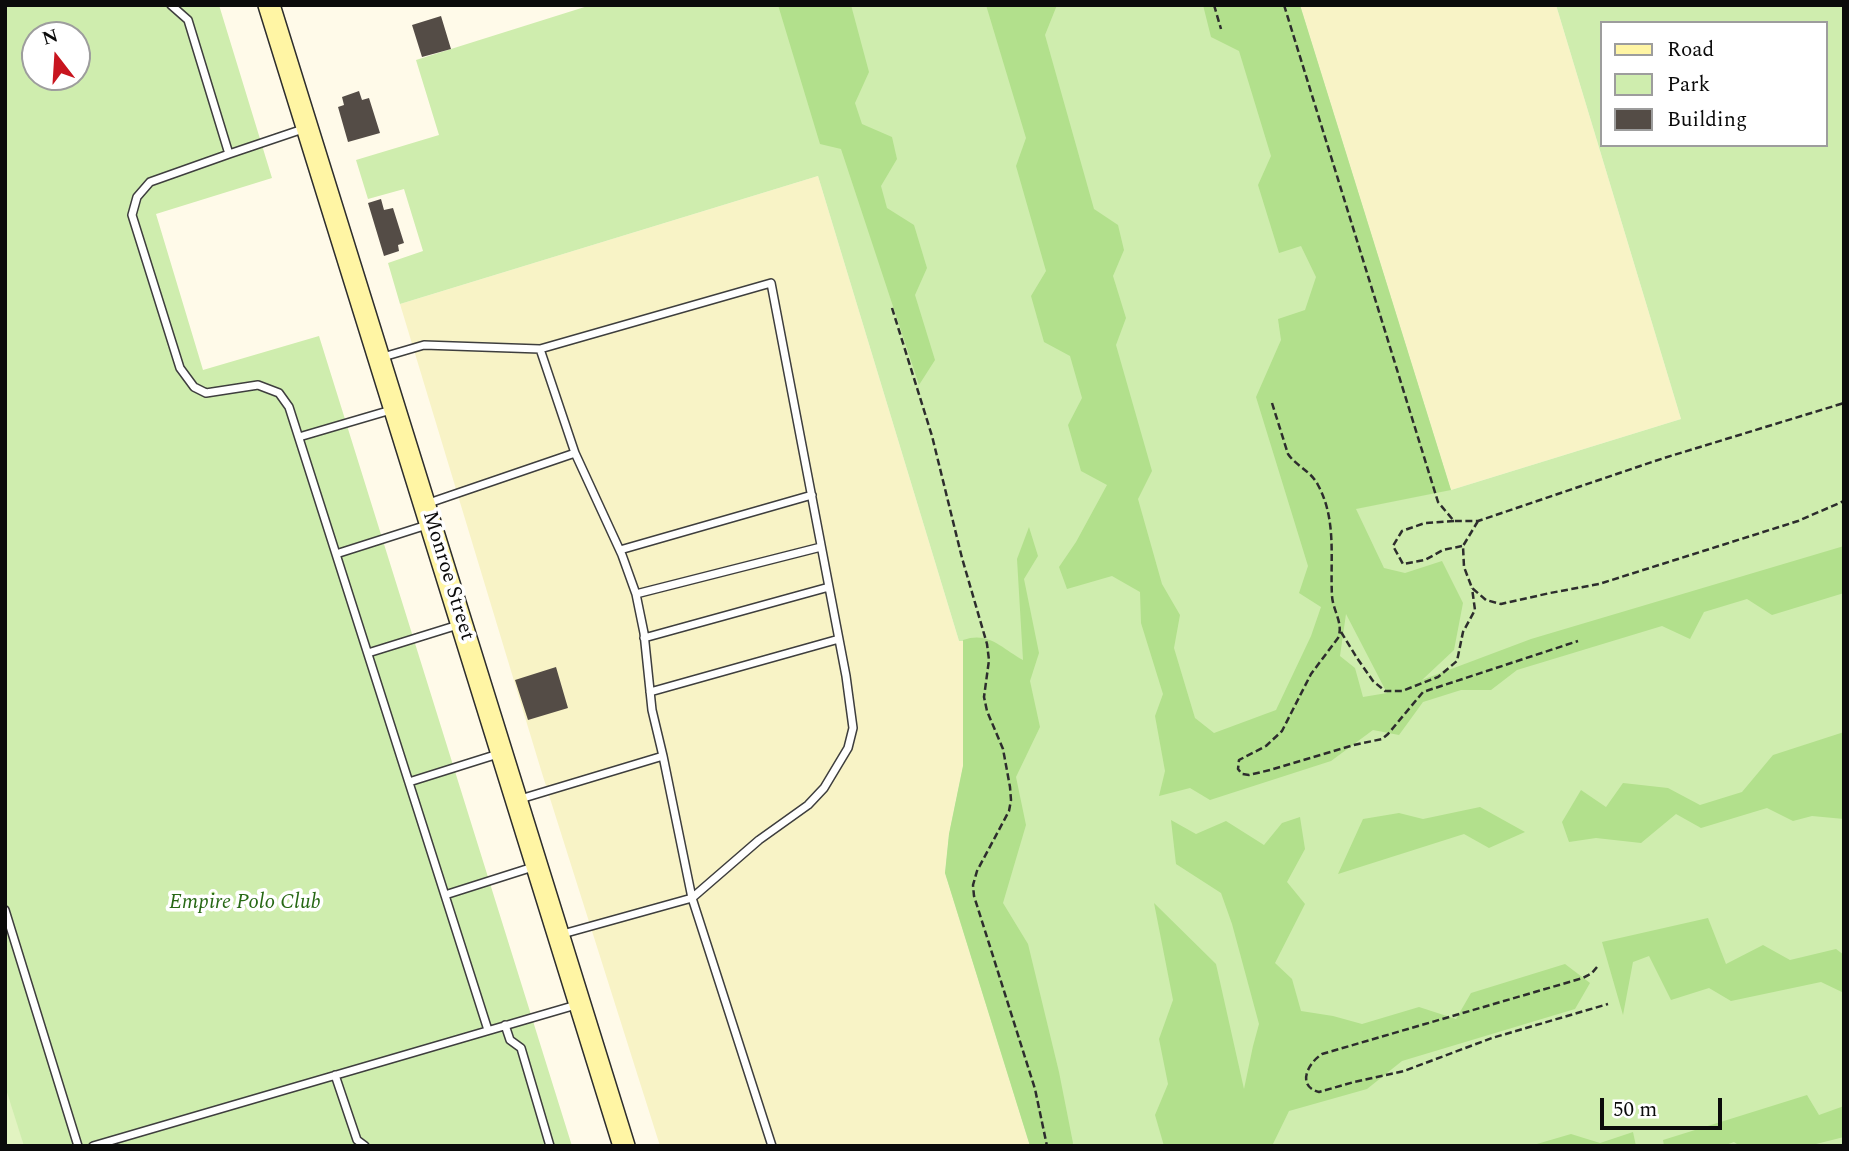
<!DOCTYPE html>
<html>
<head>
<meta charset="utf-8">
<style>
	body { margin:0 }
	#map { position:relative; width:1849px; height:1151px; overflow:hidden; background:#fffae9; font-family:Spectral,serif }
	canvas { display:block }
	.frame { position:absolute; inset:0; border:7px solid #0b0b0b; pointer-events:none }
	.legend { position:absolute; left:1600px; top:21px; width:228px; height:126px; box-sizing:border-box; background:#fff; border:2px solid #9d9d9d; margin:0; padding:9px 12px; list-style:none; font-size:21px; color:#0b0b0b }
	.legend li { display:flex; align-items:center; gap:14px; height:35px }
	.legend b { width:35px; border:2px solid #9d9d9d }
	.north { position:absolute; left:21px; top:21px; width:70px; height:70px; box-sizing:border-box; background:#fff; border:2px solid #9d9d9d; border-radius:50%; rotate:343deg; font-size:19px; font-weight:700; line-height:28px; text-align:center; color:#0b0b0b }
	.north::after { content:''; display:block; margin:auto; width:24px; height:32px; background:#c8151f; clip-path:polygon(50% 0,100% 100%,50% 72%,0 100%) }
	.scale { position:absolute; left:1600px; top:1098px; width:122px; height:32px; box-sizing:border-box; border:4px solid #0b0b0b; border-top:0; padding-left:9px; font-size:21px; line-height:24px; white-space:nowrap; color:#0b0b0b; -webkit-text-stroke:5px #fff; paint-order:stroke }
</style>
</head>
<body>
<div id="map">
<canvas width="1849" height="1151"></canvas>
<div class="frame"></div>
<ul class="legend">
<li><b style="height:9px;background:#fff5a4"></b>Road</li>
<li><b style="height:19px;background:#cfedae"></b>Park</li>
<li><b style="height:19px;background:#544c46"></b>Building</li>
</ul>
<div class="north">N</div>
<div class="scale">50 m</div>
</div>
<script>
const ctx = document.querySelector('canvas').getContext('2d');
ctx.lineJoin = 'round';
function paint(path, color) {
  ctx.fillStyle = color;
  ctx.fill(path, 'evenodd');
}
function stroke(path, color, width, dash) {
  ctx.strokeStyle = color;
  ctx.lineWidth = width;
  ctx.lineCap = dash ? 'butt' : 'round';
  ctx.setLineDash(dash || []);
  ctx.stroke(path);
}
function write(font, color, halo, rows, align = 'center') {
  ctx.font = font + ' Spectral,serif';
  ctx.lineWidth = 7;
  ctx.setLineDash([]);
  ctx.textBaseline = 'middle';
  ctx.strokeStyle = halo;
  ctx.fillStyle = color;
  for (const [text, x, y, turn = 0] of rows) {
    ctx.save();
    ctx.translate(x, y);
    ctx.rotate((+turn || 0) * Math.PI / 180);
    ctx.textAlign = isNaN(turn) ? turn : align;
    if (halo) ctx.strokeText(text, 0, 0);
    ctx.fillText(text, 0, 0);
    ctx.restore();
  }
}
paint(new Path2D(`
	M1300,5H1556L1681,419L1451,490Z
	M818,176L959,641L963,640V766L949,834L945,873L1030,1146H660L541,770L400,304Z`), '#f8f3c6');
paint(new Path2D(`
	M5,5H219L272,178L156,214L203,370L319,336L572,1146H5ZM35,35H77V77H35Z
	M591,5H1300L1451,490L1681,419L1556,5H1844V1146H1030L945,873L949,834L963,766V641H959L818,176L400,304L388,263L423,251L404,189L368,199L356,160L439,135L416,60ZM1602,23H1826V145H1602Z`), '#cfedae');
paint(new Path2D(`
	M778,5H851L869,72L855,103L862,124L892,137L897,159L881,186L887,208L914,225L927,268L915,295L935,360L919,385L841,149L820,144Z
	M986,5H1057L1045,35L1094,209L1118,225L1124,250L1113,276L1126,318L1116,345L1152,471L1138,499L1162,584L1180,615L1174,648L1195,718L1214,733L1276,710L1311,636L1321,607L1299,593L1308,566L1256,397L1281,340L1278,319L1305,310L1316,277L1301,246L1279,253L1258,185L1271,156L1239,51L1211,37L1203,5H1300L1451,490L1356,509L1384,568L1405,573L1442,561L1463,603L1454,650L1422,680L1531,639L1844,546V593L1772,615L1747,599L1704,612L1690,639L1662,626L1517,670L1491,690H1461L1423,702L1399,735L1373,730L1331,761L1210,800L1190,788L1159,796L1165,771L1155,716L1163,694L1141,623L1140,592L1112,576L1067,589L1059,567L1076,542L1107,485L1081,471L1068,425L1082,398L1070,356L1044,342L1031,296L1046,271L1016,166L1026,138ZM1346,614L1387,693L1363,697L1355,668L1340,656Z
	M1029,527L1038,556L1024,579L1039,653L1030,681L1040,727L1016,777L1026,825L1003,903L1028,944L1059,1072L1073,1143L1072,1146H1030L945,873L949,834L963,766V640C989,631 1001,648 1023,660L1017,559Z
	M1844,732V819L1812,816L1793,821L1767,808L1701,828L1676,814L1641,843L1596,838L1569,842L1562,822L1581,790L1606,807L1623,783L1668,788L1700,805L1742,792L1773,755Z
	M1480,807L1525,832L1489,848L1464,834L1338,874L1363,819L1399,813L1423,819Z
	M1300,817L1305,849L1287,882L1305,904L1275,963L1292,979L1301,1011L1333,1016L1362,1024L1419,1007L1456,1019L1471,993L1565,964L1590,983L1575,1009L1402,1061L1367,1089L1289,1111L1272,1146H1164L1155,1115L1168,1084L1159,1039L1173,1000L1154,903L1216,964L1244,1089L1253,1046L1259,1024L1232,924L1221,893L1176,864L1171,820L1196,834L1226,821L1264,845L1282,823Z
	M1708,918L1726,964L1763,945L1790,960L1836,949L1844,955V993L1821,982L1731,1001L1709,988L1671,1000L1649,956L1633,962L1623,1015L1602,942Z
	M1807,1095L1819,1115L1844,1106V1137L1808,1146H1740L1734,1142L1723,1146H1664L1663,1140Z
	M1633,1132L1636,1146H1530L1571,1134L1600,1143Z`), '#b2e08c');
paint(new Path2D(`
	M5,1086L24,1146H5Z`), '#e2f3c1');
paint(new Path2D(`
	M441,16L451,49L422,57L412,25Z
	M359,91L362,100L369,98L380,133L348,142L338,107L344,105L342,97Z
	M381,199L384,210L393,208L404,243L398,245L399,251L384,256L368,203Z
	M556,667L568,708L528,720L515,680Z`), '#544c46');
const service = new Path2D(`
	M171,5L188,20L229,154L150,182L137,197L132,215L180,368L194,387L206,393L258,385L279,393L289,407L488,1030
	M229,154L303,129
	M540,349L771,283L846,676L853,728L848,748L824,788L808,805L759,840L692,898L772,1146
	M383,357L424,345L540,349L575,453
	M299,437L391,410
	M426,504L575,453L622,555L636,594L644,633L652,710L663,756L517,800
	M620,550L812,495
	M336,554L430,524
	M636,594L821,547
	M644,638L829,587
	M368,653L458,625
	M650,692L839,639
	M409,782L498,754
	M445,895L533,867
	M5,910L78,1146
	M559,935L692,898L663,756
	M505,1025L510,1040L521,1048L550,1146
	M335,1075L357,1140L365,1146
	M93,1146L576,1005`);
const secondary = new Path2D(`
	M269,5L624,1146`);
stroke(service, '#3e3e3e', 10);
stroke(secondary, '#2d2d2d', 24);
stroke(new Path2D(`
	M1214,5L1221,29
	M1284,5L1438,502L1454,521H1478L1664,458L1844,403
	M892,308L932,436L962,558L987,644L989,660L984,697L987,711L1003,749L1010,787L1011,800L1009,811L977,871L973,885L974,896L1035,1089L1047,1146
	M1272,403L1288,454C1296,466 1311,471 1318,485C1337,520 1330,559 1332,596C1333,611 1344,624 1338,638L1311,674L1282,731L1266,746L1239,760L1238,769L1242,774L1249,775L1270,770L1354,745L1382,739L1388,734L1423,692L1578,641
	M1454,521L1425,523L1402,531L1393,546L1403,564L1425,560L1443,550L1462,546
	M1478,521L1463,546L1464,567L1472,588L1486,600L1501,604L1550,593L1599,584L1798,521L1844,501
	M1341,632L1357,658L1373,681L1385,691H1402L1438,677L1457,661L1463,632L1475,610L1472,588
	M1597,967L1592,973L1583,978L1322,1054C1308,1063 1296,1086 1319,1092L1354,1082L1404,1071L1492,1038L1608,1004`), '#2d2d2d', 2.5, [7, 3.5]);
stroke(service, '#fff', 7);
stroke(secondary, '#fff5a4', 21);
write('21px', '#0b0b0b', '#fff', [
	["Monroe Street",447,576,73]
]);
write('italic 21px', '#276815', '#fff', [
	["Empire Polo Club",245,904]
]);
</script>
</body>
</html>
